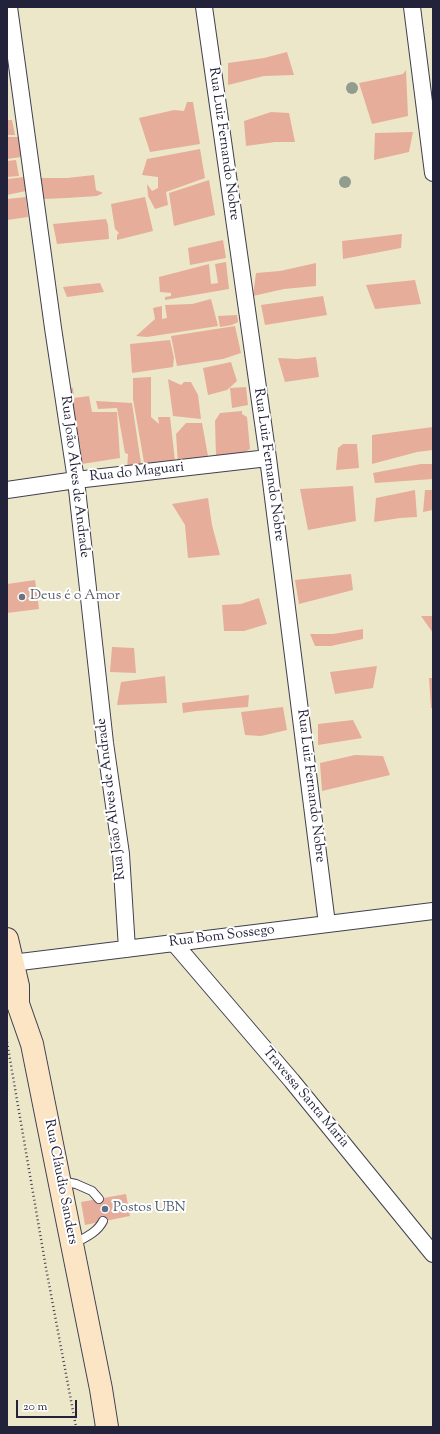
<!DOCTYPE html>
<html>
<head>
<meta charset="utf-8">
<style>
	body { margin:0 }
	#map { position:relative; width:440px; height:1434px; overflow:hidden; background:#ede7ca; font-family:"Sorts Mill Goudy",serif }
	canvas { display:block }
	.frame { position:absolute; inset:0; border:8px solid #22223b; pointer-events:none }
	.scale { position:absolute; left:16px; top:1400px; width:61px; height:18px; box-sizing:border-box; border:2px solid #22223b; border-top:0; padding-left:5px; font-size:12px; line-height:14px; white-space:nowrap; color:#22223b; -webkit-text-stroke:3px #fff; paint-order:stroke }
</style>
</head>
<body>
<div id="map">
<canvas width="440" height="1434"></canvas>
<div class="frame"></div>
<div class="scale">20 m</div>
</div>
<script>
const ctx = document.querySelector('canvas').getContext('2d');
ctx.lineJoin = 'round';
function paint(path, color) {
  ctx.fillStyle = color;
  ctx.fill(path, 'evenodd');
}
function stroke(path, color, width, dash) {
  ctx.strokeStyle = color;
  ctx.lineWidth = width;
  ctx.lineCap = dash ? 'butt' : 'round';
  ctx.setLineDash(dash || []);
  ctx.stroke(path);
}
function write(font, color, halo, rows, align = 'center') {
  ctx.font = font + ' "Sorts Mill Goudy",serif';
  ctx.lineWidth = 4;
  ctx.setLineDash([]);
  ctx.textBaseline = 'middle';
  ctx.strokeStyle = halo;
  ctx.fillStyle = color;
  for (const [text, x, y, turn = 0] of rows) {
    ctx.save();
    ctx.translate(x, y);
    ctx.rotate((+turn || 0) * Math.PI / 180);
    ctx.textAlign = isNaN(turn) ? turn : align;
    if (halo) ctx.strokeText(text, 0, 0);
    ctx.fillText(text, 0, 0);
    ctx.restore();
  }
}
paint(new Path2D(`
	M287,52L294,75L264,76L228,85V63L264,58Z
	M406,70L408,116L372,124L359,83L403,74Z
	M187,102H193L200,144L150,152L139,118L174,110L184,111Z
	M271,112L289,113L295,142H275L246,146L244,121Z
	M7,120H12L15,135H7Z
	M413,132L409,152L374,160L375,133Z
	M7,137H19L21,157L7,159Z
	M200,149L205,178L166,192L168,205L155,209L148,196L147,184L152,191L158,188V177L142,175L147,159Z
	M16,160L19,176L7,177V161Z
	M94,175L96,190L103,193L97,196L67,198L44,199L38,178H67Z
	M24,177L26,191L7,195V179Z
	M209,180L215,215L174,226L169,193Z
	M26,197L28,217L7,220V199Z
	M145,197L153,231L117,240V235L119,233L115,229L111,204Z
	M106,219L108,225L109,239L57,244L53,224Z
	M402,234L401,248L343,259L342,241Z
	M223,240L226,258L190,265L188,248Z
	M226,262L229,289L165,300V297L171,296V293L160,292L159,277L209,264L211,284L218,283L215,264Z
	M316,263V286L284,289L253,296L256,273L280,271Z
	M415,280L421,304L375,309L366,285Z
	M100,283L104,292L67,297L63,287Z
	M323,296L327,315L265,325L261,305Z
	M211,299L218,326L147,337L136,336L155,319L153,308L162,306V319L167,318L165,305L192,304Z
	M237,315L238,322L232,325L220,327L218,316Z
	M235,326L241,353L223,359L177,366L171,336Z
	M170,340L174,358L173,367L132,373L130,344Z
	M316,357L319,377L285,382L278,358L297,359Z
	M231,362L237,381L227,390L208,395L203,368Z
	M151,377V417L159,424L158,417H170L175,461L145,468L133,399V378Z
	M168,379L181,385L184,382H191L198,395L201,419L173,416Z
	M65,386L73,388L74,398L89,396L92,412H117L120,458L82,464L80,444L75,441Z
	M246,387L248,405L232,408L230,388Z
	M96,401L132,403L142,470L127,472L128,454L125,453L117,408L98,409Z
	M242,411V414L247,417L250,449L237,457L216,456L215,421L220,413Z
	M186,423H202L208,456L213,457L178,464L176,434Z
	M433,427V450L417,452L372,464V435Z
	M343,444H357L359,468L336,470L338,448Z
	M421,464H433V479L375,483L373,473Z
	M353,486L356,521L308,530L300,489Z
	M415,490L417,517L400,518L374,522L376,498Z
	M425,490H433V510L423,512Z
	M208,498L212,525L220,555L188,558L185,525L172,504Z
	M351,574L353,590L299,604L295,580Z
	M35,580L39,609L7,613V584Z
	M259,598L267,624L244,631H224L222,605L241,604Z
	M421,616H433V633Z
	M363,629V639L331,646H315L310,634H333Z
	M112,647L134,648L136,673L110,672Z
	M377,666L373,688L335,694L330,672Z
	M165,676L167,703L117,705L121,682Z
	M429,678H433V708H431Z
	M249,695L248,707L196,711L183,713L182,703Z
	M283,707L287,730L261,736L245,735L241,712Z
	M353,720L362,738L318,745V724Z
	M355,755L383,756L390,775L322,791L320,763Z
	M126,1194L130,1216L85,1225L81,1202Z`), '#e6ad9a');
const service = new Path2D(`
	M61,1181L76,1184L92,1191L99,1199
	M73,1244C84,1238 97,1233 103,1221`);
const minor = new Path2D(`
	M9,7L53,328L76,480L105,743L121,854L127,949
	M204,7L268,458L327,924
	M412,7L433,173
	M7,490L76,480L268,458
	M174,943L292,1081L433,1254
	M12,963L433,911`);
const secondary = new Path2D(`
	M7,939L18,986V1004L32,1044L101,1389L107,1427`);
stroke(service, '#404050', 10);
stroke(minor, '#404050', 18);
stroke(secondary, '#404050', 24);
stroke(new Path2D(`
	M7,1042L46,1268L76,1427`), '#404050', 2.5, [1, 3]);
stroke(service, '#fff', 8);
stroke(minor, '#fff', 16);
stroke(secondary, '#fce5c4', 22);
ctx.fillStyle = '#919e8f';
for (const [x, y] of [
	[352,88],
	[345,182]
]) {
  ctx.beginPath();
  ctx.arc(x, y, 6, 0, 2 * Math.PI);
  ctx.fill();
}
for (const [x, y, r, color] of [
	[22,597,4,"#6b7280"],
	[105,1209,4,"#5c6f8a"]
]) {
  const dot = new Path2D();
  dot.arc(x, y, r, 0, 2 * Math.PI);
  ctx.fillStyle = color;
  ctx.fill(dot);
  stroke(dot, '#fff', 1.5);
}
write('14px', '#22223b', '#fff', [
	["Rua Luiz Fernando Nobre",223,144,82],
	["Rua Luiz Fernando Nobre",268,465,82],
	["Rua do Maguari",137,473,-6],
	["Rua João Alves de Andrade",74,477,83],
	["Rua Luiz Fernando Nobre",310,786,83],
	["Rua João Alves de Andrade",112,799,-97],
	["Rua Bom Sossego",222,937,-7],
	["Travessa Santa Maria",305,1098,50],
	["Rua Cláudio Sanders",60,1182,79]
]);
write('14px', '#5b616d', '#fff', [
	["Deus é o Amor",30,597]
], 'left');
write('14px', '#4e5e75', '#fff', [
	["Postos UBN",113,1209]
], 'left');
</script>
</body>
</html>
